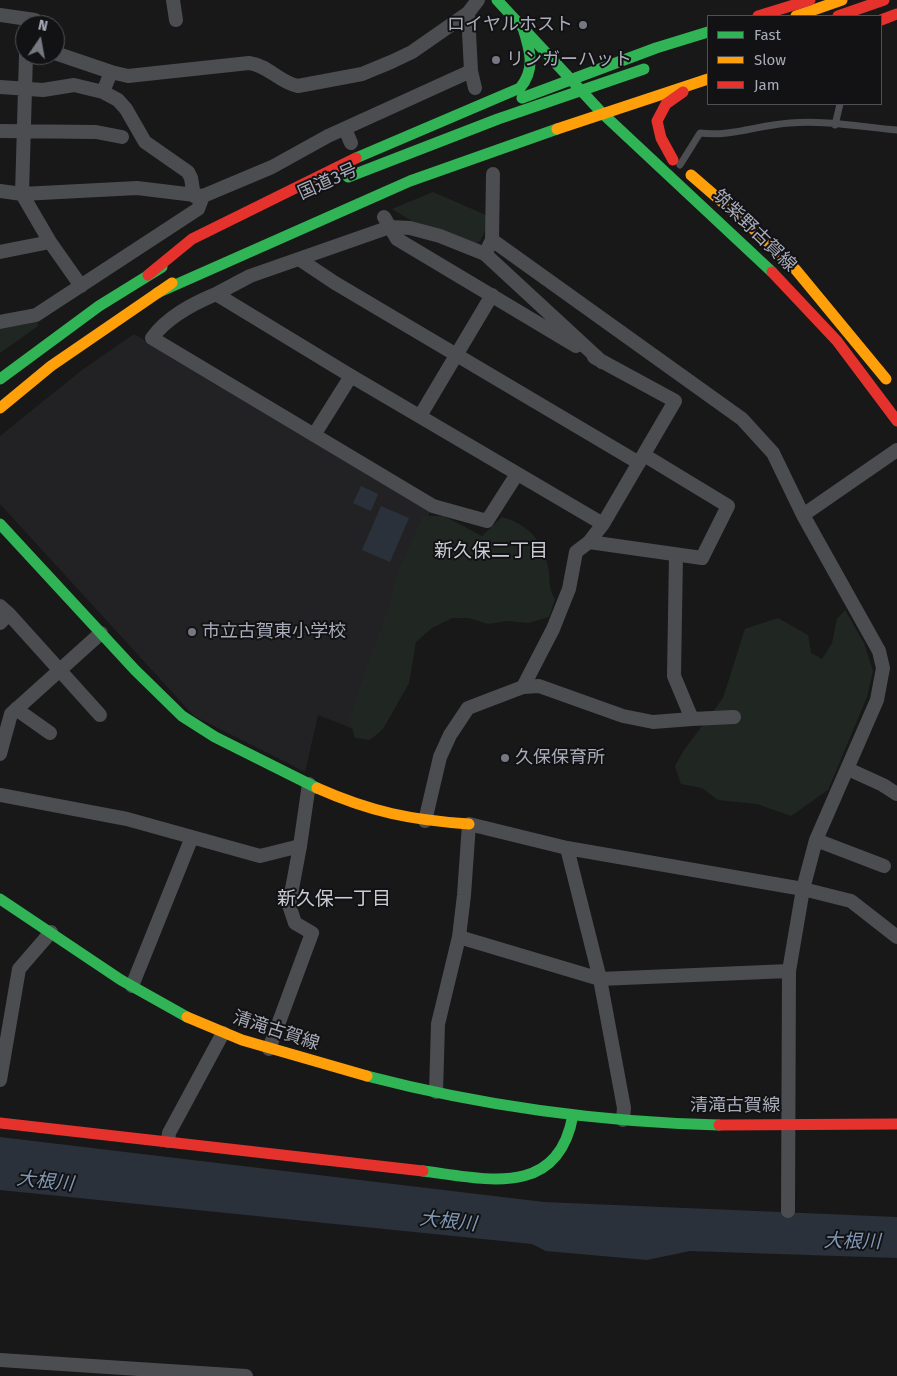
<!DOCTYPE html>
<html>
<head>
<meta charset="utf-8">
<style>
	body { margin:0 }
	#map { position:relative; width:897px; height:1376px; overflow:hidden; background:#181818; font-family:"Fira Sans",sans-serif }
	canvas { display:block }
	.legend { position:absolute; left:707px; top:15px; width:175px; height:90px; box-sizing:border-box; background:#121214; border:1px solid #4e5056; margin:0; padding:6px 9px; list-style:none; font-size:15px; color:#a9acb9 }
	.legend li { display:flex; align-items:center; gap:10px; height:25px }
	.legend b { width:25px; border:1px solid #4e5056 }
	.north { position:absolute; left:15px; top:15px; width:50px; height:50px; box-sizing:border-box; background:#121214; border:1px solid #4e5056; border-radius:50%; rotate:12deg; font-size:14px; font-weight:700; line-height:20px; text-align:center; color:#a9acb9 }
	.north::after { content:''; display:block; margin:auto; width:18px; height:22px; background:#767881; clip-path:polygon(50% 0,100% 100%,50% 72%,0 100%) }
</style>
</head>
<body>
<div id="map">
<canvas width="897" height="1376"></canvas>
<ul class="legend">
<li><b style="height:6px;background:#30b455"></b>Fast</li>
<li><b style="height:6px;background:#ff9f0a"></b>Slow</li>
<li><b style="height:6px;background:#e5322d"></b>Jam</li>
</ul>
<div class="north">N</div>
</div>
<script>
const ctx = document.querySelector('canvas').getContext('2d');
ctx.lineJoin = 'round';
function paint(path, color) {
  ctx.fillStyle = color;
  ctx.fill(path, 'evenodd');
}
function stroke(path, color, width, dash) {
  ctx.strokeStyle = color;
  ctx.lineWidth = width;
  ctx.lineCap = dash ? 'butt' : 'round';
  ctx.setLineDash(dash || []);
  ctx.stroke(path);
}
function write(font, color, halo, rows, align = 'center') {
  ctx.font = font + ' "Fira Sans","Noto Sans JP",sans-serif';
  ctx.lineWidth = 4;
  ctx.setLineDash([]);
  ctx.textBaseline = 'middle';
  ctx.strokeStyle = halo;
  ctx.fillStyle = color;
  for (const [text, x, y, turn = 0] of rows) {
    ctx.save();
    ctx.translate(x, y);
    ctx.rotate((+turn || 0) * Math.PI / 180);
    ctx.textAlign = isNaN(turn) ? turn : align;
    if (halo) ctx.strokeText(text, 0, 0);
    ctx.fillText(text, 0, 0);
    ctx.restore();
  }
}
paint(new Path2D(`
	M134,334L431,509L356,730L318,715L305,772L194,716L0,504V436L82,370Z`), '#222224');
paint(new Path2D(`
	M433,192L486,215L487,227L480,241L476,243L420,226L392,209Z
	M37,320L38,326L0,353V328Z
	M423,516H444L482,536L502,517C529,524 546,544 549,573C550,584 549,589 555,599L549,617L528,623L507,621L488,624L469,618H452L432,628L416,642L409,683L383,729L370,740L355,738L350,720L360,687L390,604L396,576Z
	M845,610L864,643L873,671L867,697L828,790L791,816L757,804L718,800L702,788L681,784L675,766L684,750L723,698L745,629L778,618L808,635L811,653L822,659L832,643L837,619Z`), '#202722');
paint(new Path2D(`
	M361,486L378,494L371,511L353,503Z
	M381,506L409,518L390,562L362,550Z
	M0,1137L544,1202L897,1217V1258L690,1251L647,1260L546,1251L532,1244L0,1190Z`), '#2b313a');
stroke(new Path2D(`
	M835,125L840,104
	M680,165L700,133C730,137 759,125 790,123C825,120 862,127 897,130`), '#4c4d51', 7);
stroke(new Path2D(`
	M173,0L176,20
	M0,15L35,20L34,25
	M55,53L111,72
	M26,55L22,194L50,242
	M471,71L475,88
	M0,87L43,90L74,85L103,92L118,100L126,109L145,142L188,172L191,178L194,196
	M103,92L111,72L128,76L249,63C268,65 280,83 298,86L362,74L391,62L412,52L468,13
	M345,129L351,143
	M0,131L96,132L122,137
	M0,191L22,194L137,188L203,196L272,167L328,136L471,71L468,13L478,0
	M384,217L397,239L576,346
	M492,240L493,174
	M0,252L50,242L81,286
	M485,254L492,240L742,419L773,453L803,515L879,651L883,668L877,700L816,840L803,889L789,971L788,1211
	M299,259L335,283L639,463
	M216,294C192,304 167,317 152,338L433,506L487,521L517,474
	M0,322L36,315L198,209L203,196
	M602,362L485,254L440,236L410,228L390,227L250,276L216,294L351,376L603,524
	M420,416L492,295
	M314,435L351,376
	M803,515L897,450
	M589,542L702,558L728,506L644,455
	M0,606L9,614L0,623
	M9,614L100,715
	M523,687L539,686L623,716L653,722L692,719L674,676L676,555
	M16,709L50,733
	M692,719L734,717
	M0,754L11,714L101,633
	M848,769L883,785L897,794
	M0,795L127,819L260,856L300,846L309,784
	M425,821L440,757L450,735L468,708L523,687L553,629L569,589L576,552L589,542L603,524L675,401L594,357
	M816,840L884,866
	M567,848L600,979L624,1108L623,1120
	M459,937L600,979L789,971
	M132,986L192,837
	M269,1049L312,933L295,923L289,905L300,846
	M0,1080L19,969L51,932
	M436,1092L438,1024L459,937L464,895L469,824L567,848L803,889L851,901L897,937
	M168,1141L169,1133L223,1033
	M0,1360L246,1376`), '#4c4d51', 14);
stroke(new Path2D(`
	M497,0L602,113L772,272
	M522,98L656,48L708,32
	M356,158L520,88C536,69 530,50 523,28
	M157,293L410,181L557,129
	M0,379L99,306L162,267
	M0,524L135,670L182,716L215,737L317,788
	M0,899L121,980L187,1017
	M367,1076C482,1106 599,1122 719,1125
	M423,1171C486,1179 558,1199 573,1115`), '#30b455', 11);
stroke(new Path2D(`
	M796,16L842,0
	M557,129L708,79
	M691,175L758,233L796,270L886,379
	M0,408L51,366L172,283
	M317,788C371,812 411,820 469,824
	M187,1017L242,1040L367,1076`), '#ff9f0a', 11);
stroke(new Path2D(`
	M758,16L810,0
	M838,16L884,0
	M881,20L897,14
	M673,160L661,138L657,121L666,104L683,92
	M772,272L837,341L897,421
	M148,275L192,239L356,158
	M0,1123L423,1171
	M719,1125L897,1124`), '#e5322d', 11);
stroke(new Path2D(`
	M348,177L498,119L644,69`), '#30b455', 11);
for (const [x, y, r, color] of [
	[583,25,5,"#767881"],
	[496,60,5,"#767881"],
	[192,632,5,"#767881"],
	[505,758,5,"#767881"]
]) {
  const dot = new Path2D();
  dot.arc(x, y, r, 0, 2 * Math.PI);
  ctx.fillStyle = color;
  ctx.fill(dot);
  stroke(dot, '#121214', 2);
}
write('18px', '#a9acb9', '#121214', [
	["ロイヤルホスト",573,25,"right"],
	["リンガーハット",506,60],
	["市立古賀東小学校",202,632],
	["久保保育所",515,758]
], 'left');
write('18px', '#a9acb9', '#121214', [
	["国道3号",328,182,-24],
	["筑紫野古賀線",754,231,44],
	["清滝古賀線",276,1031,18],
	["清滝古賀線",735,1106]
]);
write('19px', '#caccd5', '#121214', [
	["新久保二丁目",491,552],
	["新久保一丁目",334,900]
]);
write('italic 19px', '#8097b4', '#121214', [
	["大根川",45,1182,6],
	["大根川",448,1222,6],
	["大根川",852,1242,1]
]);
</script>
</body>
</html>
